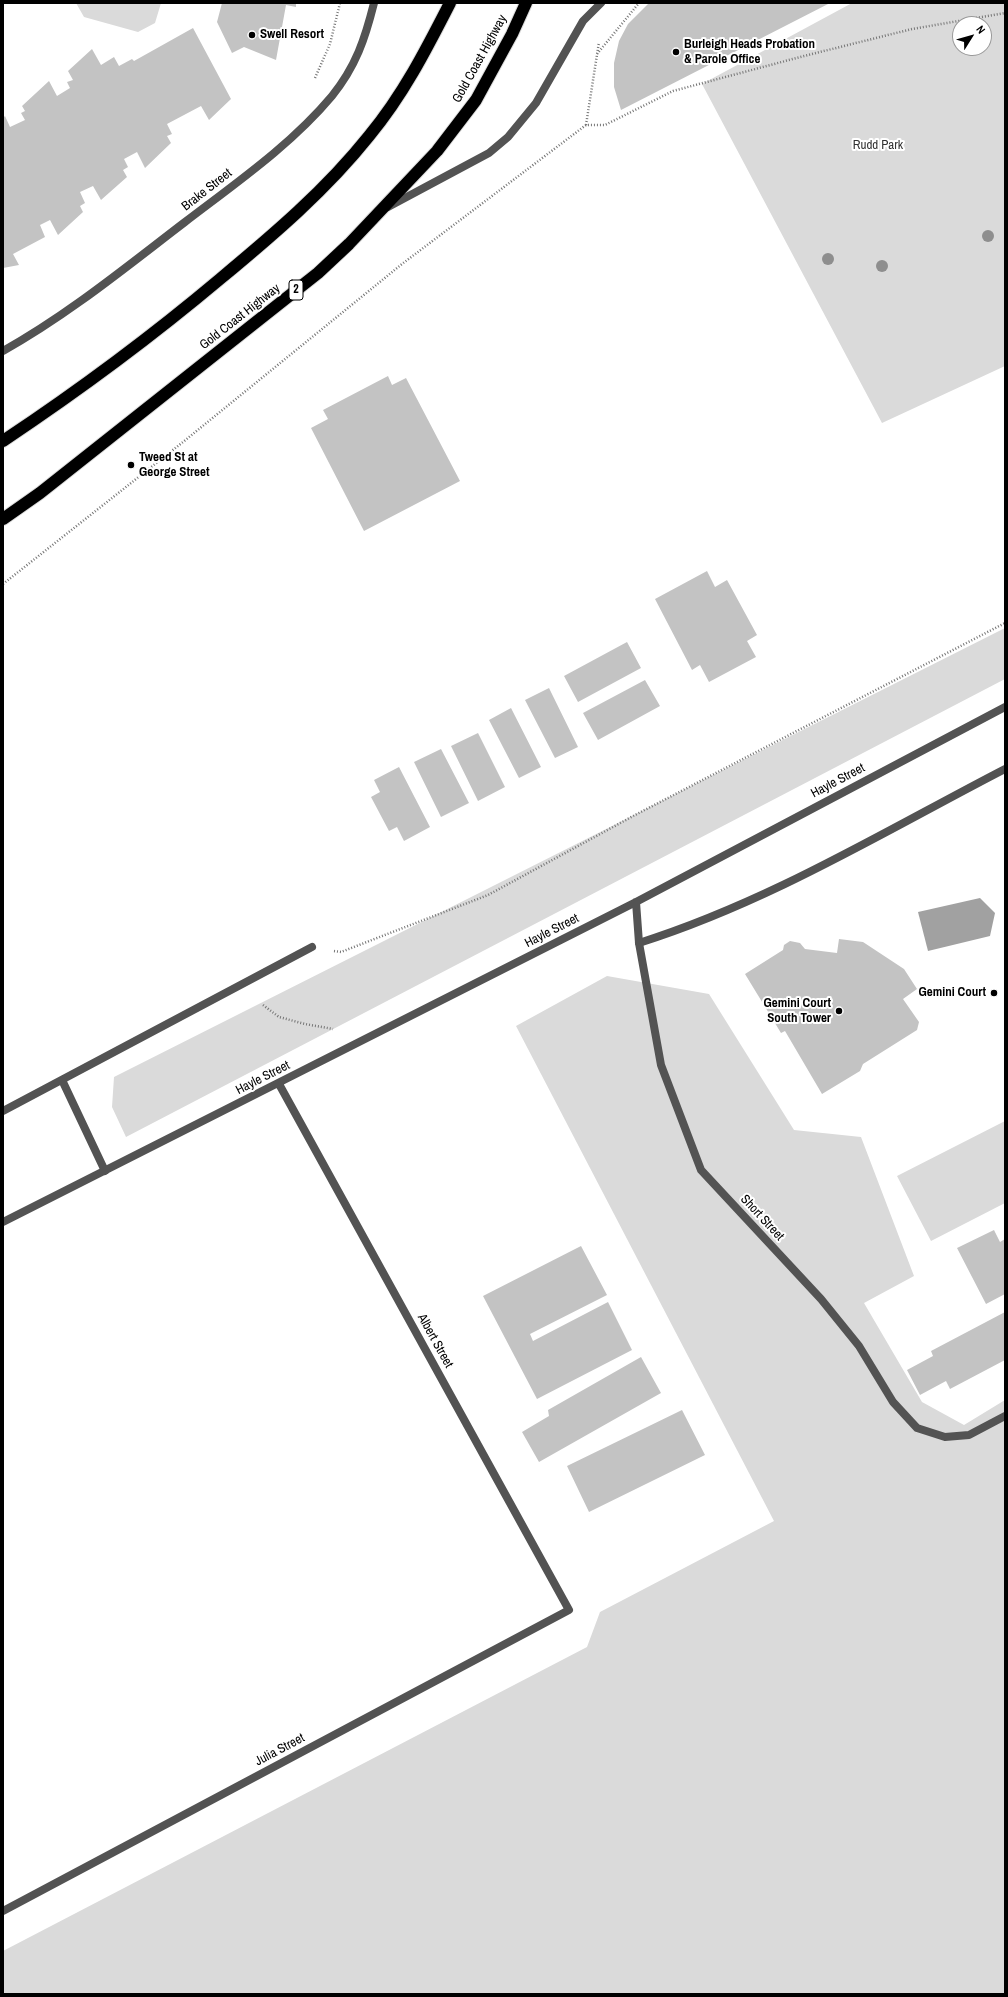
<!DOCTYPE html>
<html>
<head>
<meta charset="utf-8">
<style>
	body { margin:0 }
	#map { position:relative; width:1008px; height:1997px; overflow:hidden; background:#fff; font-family:"Archivo Narrow",sans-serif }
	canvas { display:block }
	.frame { position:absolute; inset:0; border:4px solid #000; pointer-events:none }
	.north { position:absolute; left:952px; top:16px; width:40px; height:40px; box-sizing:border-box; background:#fff; border:1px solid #999; border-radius:50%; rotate:53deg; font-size:11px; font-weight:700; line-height:16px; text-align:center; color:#000 }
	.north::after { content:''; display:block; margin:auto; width:14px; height:18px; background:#000; clip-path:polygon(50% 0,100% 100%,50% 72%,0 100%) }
</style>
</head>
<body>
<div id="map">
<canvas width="1008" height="1997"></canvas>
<div class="frame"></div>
<div class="north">N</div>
</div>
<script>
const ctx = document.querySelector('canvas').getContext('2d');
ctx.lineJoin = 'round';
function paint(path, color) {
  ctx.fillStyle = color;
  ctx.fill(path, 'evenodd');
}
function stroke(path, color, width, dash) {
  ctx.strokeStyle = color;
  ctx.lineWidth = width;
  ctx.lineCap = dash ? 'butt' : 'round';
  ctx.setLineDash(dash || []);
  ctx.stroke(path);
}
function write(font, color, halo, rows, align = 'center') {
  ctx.font = font + ' "Archivo Narrow",sans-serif';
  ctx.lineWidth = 4;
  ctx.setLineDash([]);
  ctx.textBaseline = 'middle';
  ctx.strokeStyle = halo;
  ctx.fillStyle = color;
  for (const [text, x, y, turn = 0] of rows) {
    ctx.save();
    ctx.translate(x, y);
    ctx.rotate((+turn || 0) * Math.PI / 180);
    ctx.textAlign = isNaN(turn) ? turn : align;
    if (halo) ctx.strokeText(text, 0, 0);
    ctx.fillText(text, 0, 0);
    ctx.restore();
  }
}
paint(new Path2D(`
	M76,3H161L155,23L138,32L84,17Z
	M852,3H1005V366L882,423L702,84ZM960,24H984V48H960Z
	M1005,628V679L126,1137L112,1107L114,1077Z
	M607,976L709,994L794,1130L861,1137L914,1276L864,1303L922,1402L964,1425L1005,1400V1994H3V1951L587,1647L600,1612L774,1521L516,1026Z
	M1005,1121V1203L931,1241L897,1176Z`), '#dadada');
paint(new Path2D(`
	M980,898L995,913L990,936L928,951L918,912Z`), '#a1a1a1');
paint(new Path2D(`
	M222,3H296V7L286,5L276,60L244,47L232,53L217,22Z
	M649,3H830L621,110L614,87V63L619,41L628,24Z
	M193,28L231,99L209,120L201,106L167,124L172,134L167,136L171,143L145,168L137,152L124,159L128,167L123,170L127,177L101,200L93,186L80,192L85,203L80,206L83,212L58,235L50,220L40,225L45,237L13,254L19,265L3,268V118L5,116L10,127L25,120L21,113L25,111L22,106L49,81L57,96L70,88L67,82L73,80L68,71L92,49L101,65L114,57L119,66L132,59L134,61Z
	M388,376L392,385L406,378L460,481L364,531L311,428L328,419L323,410Z
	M707,571L715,587L727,580L757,635L747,641L756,657L709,682L700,665L692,670L655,599Z
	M627,642L641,668L578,702L564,676Z
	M645,680L660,706L598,740L583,713Z
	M549,688L578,747L555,758L525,700Z
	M511,708L541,767L519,778L489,720Z
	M478,733L505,787L478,801L451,746Z
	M441,749L469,803L441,817L414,762Z
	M399,767L430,827L404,841L397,827L389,831L371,797L380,792L374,780Z
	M839,939L863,942L904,969L917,989L903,999L919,1022L917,1030L863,1064L860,1071L822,1094L785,1031L781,1033L745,974L783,950L784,945L790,941L800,943L805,949L837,953Z
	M994,1230L1000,1242L1005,1239V1294L986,1304L957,1248Z
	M581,1246L607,1295L530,1334L533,1341L608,1302L632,1350L537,1399L483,1296Z
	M1005,1312V1360L950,1389L946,1381L920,1395L907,1370L933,1356L931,1351Z
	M641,1357L661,1393L539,1462L522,1432L549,1416L548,1410Z
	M682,1410L705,1455L589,1512L567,1466Z`), '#c3c3c3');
const highway = new Path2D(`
	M3,441C78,391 151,337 220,279C273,235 326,190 369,136C403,95 426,50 450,3
	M3,519L40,493L318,273L349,244L437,151L476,100L512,34L526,3`);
stroke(highway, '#dbdbdb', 14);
stroke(new Path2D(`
	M597,54L639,3
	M315,78L330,44L340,3
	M586,125L599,42
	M3,584L183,442L402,264L586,125H605L673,91L804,56L912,29L1005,13
	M334,951L341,952L488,895L635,815L1005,623
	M263,1005L279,1017L305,1024L333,1029`), '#757575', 2.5, [1, 2]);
stroke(new Path2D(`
	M388,207L489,153L508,137L536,103L583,21L601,3
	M639,943C769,902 885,831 1005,769
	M62,1080L105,1171
	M3,1111L312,947`), '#535353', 8);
stroke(new Path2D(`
	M3,351C69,314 126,267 185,222C236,183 291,145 332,96C356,66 365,39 374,3
	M636,902L639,943L661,1065L701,1170L821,1299L859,1346L893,1402L917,1428L945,1437L969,1435L1005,1416
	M3,1222L636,902L1005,707
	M3,1911L569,1610L279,1084`), '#535353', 8);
stroke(highway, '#000', 12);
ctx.fillStyle = '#8e8e8e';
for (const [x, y] of [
	[988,236],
	[828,259],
	[882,266]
]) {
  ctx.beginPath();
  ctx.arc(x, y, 6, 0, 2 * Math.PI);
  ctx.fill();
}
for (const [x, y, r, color] of [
	[252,35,4,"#000"],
	[676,52,4,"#000"],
	[131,465,4,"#000"],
	[994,993,4,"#000"],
	[839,1011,4,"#000"]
]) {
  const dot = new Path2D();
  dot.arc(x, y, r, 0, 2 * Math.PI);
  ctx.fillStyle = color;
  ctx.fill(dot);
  stroke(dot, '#fff', 1.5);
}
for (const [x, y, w] of [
	[296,290,14]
]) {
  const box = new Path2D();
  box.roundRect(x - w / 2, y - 10, w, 20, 3);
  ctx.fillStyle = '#fff';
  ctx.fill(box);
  stroke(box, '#000', 1);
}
write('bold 12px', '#000', null, [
	["2",296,290]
]);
write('bold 13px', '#000', '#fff', [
	["Swell Resort",260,35],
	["Burleigh Heads Probation",684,45],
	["& Parole Office",684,60],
	["Tweed St at",139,458],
	["George Street",139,473],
	["Gemini Court",986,993,"right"],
	["Gemini Court",831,1004,"right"],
	["South Tower",831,1019,"right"]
], 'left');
write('13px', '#000', '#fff', [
	["Gold Coast Highway",480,59,-61],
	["Brake Street",207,190,-38],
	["Gold Coast Highway",240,317,-38],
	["Hayle Street",838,781,-28],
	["Hayle Street",552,931,-27],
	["Hayle Street",263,1078,-27],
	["Short Street",762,1218,47],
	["Albert Street",435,1341,61],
	["Julia Street",280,1750,-28]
]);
write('13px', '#313131', '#fff', [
	["Rudd Park",878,146]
]);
</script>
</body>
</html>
